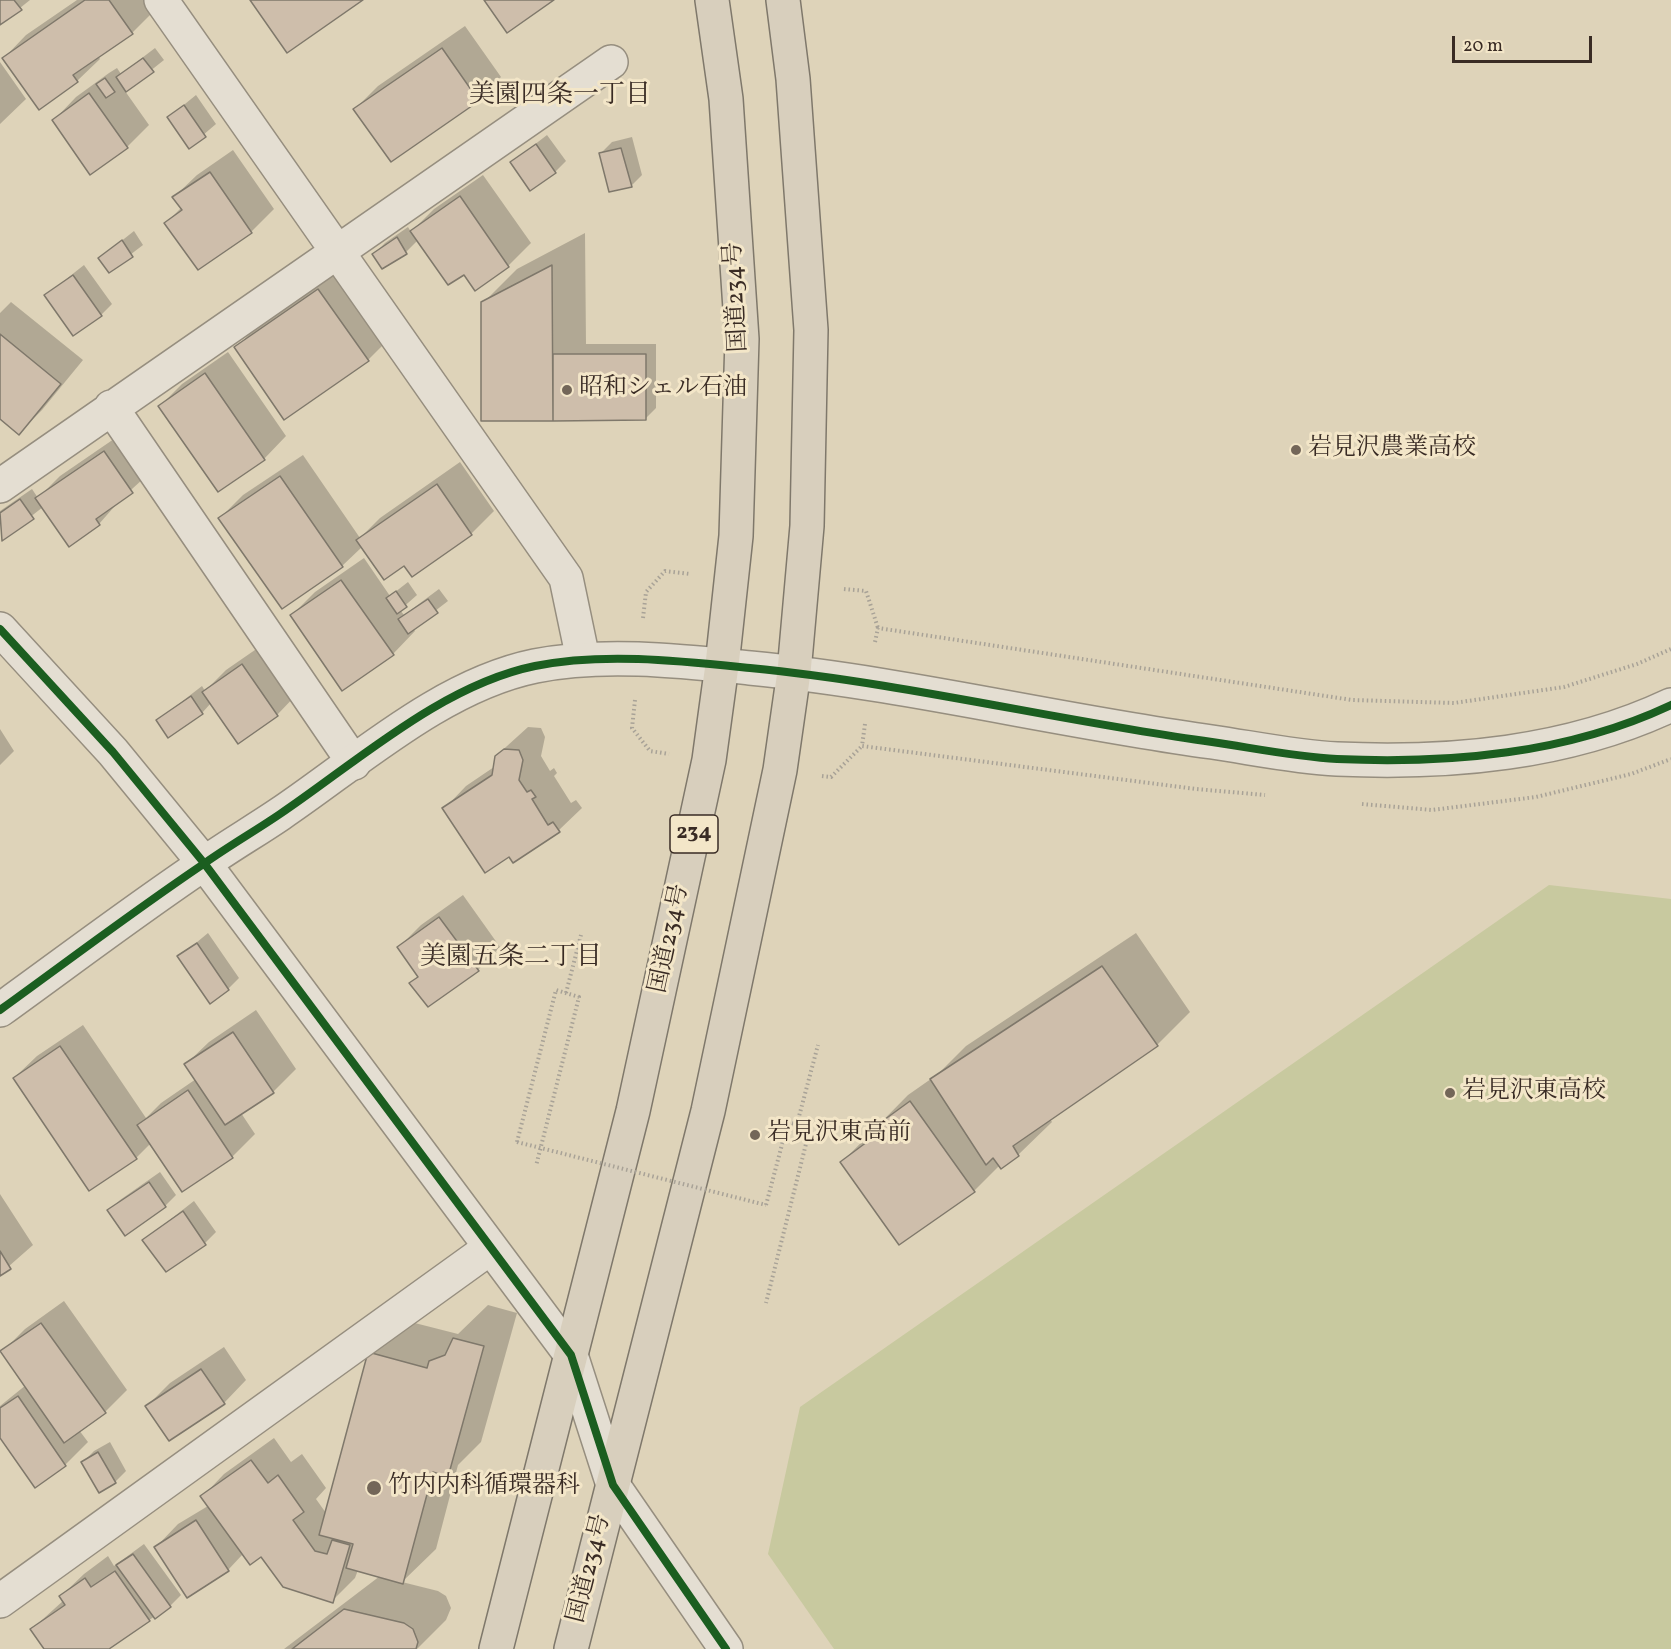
<!DOCTYPE html>
<html>
<head>
<meta charset="utf-8">
<style>
	body { margin:0 }
	#map { position:relative; width:1671px; height:1649px; overflow:hidden; background:#ded3b9; font-family:Vollkorn,serif }
	canvas { display:block }
	.scale { position:absolute; left:1452px; top:36px; width:140px; height:27px; box-sizing:border-box; border:3px solid #392b24; border-top:0; padding-left:8px; font-size:18px; line-height:21px; white-space:nowrap; color:#392b24; -webkit-text-stroke:4px #f3e6c8; paint-order:stroke }
</style>
</head>
<body>
<div id="map">
<canvas width="1671" height="1649"></canvas>
<div class="scale">20 m</div>
</div>
<script>
const ctx = document.querySelector('canvas').getContext('2d');
ctx.lineJoin = 'round';
function paint(path, color) {
  ctx.fillStyle = color;
  ctx.fill(path, 'evenodd');
}
function stroke(path, color, width, dash) {
  ctx.strokeStyle = color;
  ctx.lineWidth = width;
  ctx.lineCap = dash ? 'butt' : 'round';
  ctx.setLineDash(dash || []);
  ctx.stroke(path);
}
function write(font, color, halo, rows, align = 'center') {
  ctx.font = font + ' Vollkorn,"Noto Serif JP",serif';
  ctx.lineWidth = 6;
  ctx.setLineDash([]);
  ctx.textBaseline = 'middle';
  ctx.strokeStyle = halo;
  ctx.fillStyle = color;
  for (const [text, x, y, turn = 0] of rows) {
    ctx.save();
    ctx.translate(x, y);
    ctx.rotate((+turn || 0) * Math.PI / 180);
    ctx.textAlign = isNaN(turn) ? turn : align;
    if (halo) ctx.strokeText(text, 0, 0);
    ctx.fillText(text, 0, 0);
    ctx.restore();
  }
}
paint(new Path2D(`
	M1549,885L1671,899V1649H834L768,1554L800,1407Z`), '#c8c99f');
paint(new Path2D(`
	M0,0H30L0,24Z
	M77,0H147L154,11L132,33L98,56L100,59L77,81L4,58L26,35Z
	M465,26L501,77L478,100L355,109L378,86Z
	M155,48L164,60L125,91L149,125L127,147L54,120L76,97L109,73L117,68L121,74Z
	M0,62L26,99L0,124Z
	M196,95L216,124L189,147L169,117Z
	M547,135L566,161L555,172L512,162Z
	M632,137L642,175L631,186L601,153L612,142Z
	M233,150L274,209L251,232L198,268L166,223L182,207L174,197L197,175Z
	M483,175L531,243L508,266L475,289L464,273L418,240L406,252L383,267L374,254L385,243L408,227L411,232L434,209Z
	M134,231L143,245L109,271L100,258Z
	M585,233L586,344H656V408L645,419H483V303L517,269Z
	M84,265L112,304L101,315L46,295Z
	M341,268L390,338L368,360L236,348L258,325Z
	M11,302L83,360L42,410L19,433L0,417V313Z
	M228,352L286,436L264,459L160,406L182,384Z
	M127,430L154,469L121,499L99,524L70,544L43,507L2,539L0,511L32,489L38,498L60,476Z
	M303,455L360,538L380,518L460,462L494,511L471,534L413,575L405,564L362,547L342,566L220,518L243,495Z
	M364,558L390,596L408,582L417,595L400,610L404,615L439,589L448,601L413,628L415,631L393,654L292,615L315,592Z
	M265,643L299,692L277,715L211,703L202,713L158,720L202,686L205,691L226,670Z
	M528,727L541,728L545,737L541,756L550,771L554,768L557,773L554,776L571,803L576,800L582,808L559,830L513,861L444,809L466,786L494,767L496,756Z
	M0,729L14,751L0,765Z
	M463,895L500,947L478,970L411,983L419,975L399,947L421,925Z
	M208,933L239,978L228,989L179,957Z
	M1136,933L1190,1012L1157,1045L1050,1119L1052,1122L1018,1155L1000,1165L974,1191L842,1162L908,1095L938,1074L966,1046Z
	M256,1010L296,1069L273,1092L241,1113L255,1134L232,1157L182,1190L151,1143L136,1158L14,1078L37,1056L83,1025L146,1118L161,1103L196,1079L186,1064L209,1042Z
	M160,1172L176,1195L165,1206L109,1211L120,1200Z
	M0,1194L33,1245L0,1274Z
	M194,1201L216,1232L205,1243L144,1240Z
	M64,1301L127,1390L105,1412L79,1430L88,1442L65,1465L35,1486L0,1436V1406L26,1385L2,1352L25,1329Z
	M488,1305L517,1313L481,1442L458,1465L436,1549L402,1582L438,1591L446,1596L451,1608L446,1620L417,1649H284L380,1576L358,1570L355,1578L332,1601L262,1555L243,1554L228,1570L156,1547L178,1524L208,1506L202,1497L224,1474L274,1438L291,1462L302,1454L326,1488L316,1499L326,1513L369,1353L403,1320L458,1334Z
	M224,1347L246,1380L224,1403L147,1406L170,1383Z
	M110,1442L126,1471L115,1482L83,1462L94,1451Z
	M144,1544L181,1595L170,1606L106,1649H46L32,1629L64,1600L61,1596L84,1574L108,1556L114,1566Z`), '#0003');
const building = new Path2D(`
	M0,0H14L22,10L0,25Z
	M85,0H109L133,34L73,75L78,82L39,110L2,58Z
	M250,0H363L287,53Z
	M484,0H554L507,33Z
	M442,48L479,101L391,162L353,109Z
	M143,58L154,72L126,92L116,77Z
	M105,78L115,92L106,98L96,84Z
	M89,93L128,148L90,175L52,120Z
	M184,105L206,137L189,149L167,117Z
	M536,144L556,173L530,191L510,162Z
	M621,148L632,187L609,192L599,153Z
	M210,172L252,233L198,270L164,223L182,210L172,197Z
	M460,196L509,267L475,291L464,275L448,285L410,231Z
	M397,237L407,254L382,269L372,254Z
	M122,240L133,257L109,273L98,258Z
	M552,265L553,421H481V302Z
	M73,275L102,316L73,336L44,295Z
	M318,289L369,361L284,420L234,347Z
	M0,334L61,384L19,435L0,419Z
	M553,354H646V420L553,421Z
	M205,373L265,460L218,492L158,406Z
	M104,451L133,493L96,519L100,525L69,547L35,498Z
	M280,476L343,567L282,609L218,518Z
	M437,484L472,535L412,577L404,566L384,580L356,540Z
	M20,499L34,519L2,541L0,513Z
	M341,580L394,655L342,691L290,615Z
	M396,591L407,607L397,614L386,598Z
	M428,599L438,613L408,634L398,619Z
	M242,664L278,716L238,744L202,692Z
	M191,696L203,714L168,738L156,720Z
	M504,749L519,750L523,760L519,780L527,792L531,790L536,797L532,799L548,825L553,822L560,832L513,863L509,857L485,873L442,808L492,775L495,756Z
	M439,917L479,971L428,1007L409,983L418,977L397,947Z
	M197,943L229,990L210,1004L177,956Z
	M1102,966L1158,1046L1013,1146L1019,1156L1001,1169L993,1158L986,1165L930,1079Z
	M233,1032L274,1093L225,1125L184,1064Z
	M60,1046L137,1159L89,1191L13,1078Z
	M188,1090L233,1158L182,1192L137,1125Z
	M910,1101L975,1192L899,1245L840,1162L879,1133L873,1128Z
	M149,1182L166,1207L125,1236L107,1210Z
	M183,1211L206,1245L166,1272L142,1240Z
	M0,1251L11,1269L0,1276Z
	M41,1323L106,1413L64,1443L0,1351Z
	M453,1338L484,1346L448,1477L433,1472L403,1584L346,1568L353,1544L319,1535L368,1352L427,1368L429,1361L445,1355Z
	M201,1369L225,1404L169,1441L145,1406Z
	M18,1396L66,1466L35,1488L0,1438V1408Z
	M98,1452L116,1483L99,1493L81,1462Z
	M251,1460L268,1483L278,1475L304,1512L293,1520L315,1551L327,1554L332,1540L350,1545L333,1603L283,1587L261,1557L250,1565L200,1496Z
	M196,1520L229,1571L187,1598L154,1547Z
	M133,1554L171,1607L155,1619L116,1565Z
	M115,1571L150,1621L109,1649H44L30,1629L65,1605L59,1596L85,1578L91,1587Z
	M344,1609L404,1623L413,1629L418,1642L416,1649H292Z`);
paint(building, '#cebeab');
stroke(building, '#7f786b', 1.5);
const minor = new Path2D(`
	M161,0L566,578L583,659
	M111,407L354,763
	M0,486L611,62
	M0,1601L490,1248`);
const tertiary = new Path2D(`
	M0,629L113,752L204,863L571,1355L613,1485L726,1649
	M0,1010C68,961 135,910 205,863C229,846 255,831 280,814C357,762 442,685 535,666C603,652 682,661 750,668C905,683 1058,721 1212,742C1253,748 1296,757 1337,759C1450,764 1567,754 1671,705`);
const trunk = new Path2D(`
	M496,1649L633,1111L709,760L722,665L736,536L742,339L726,99L712,0
	M571,1649L708,1111L780,770L794,672L807,526L811,330L793,79L783,0`);
stroke(minor, '#968e7f', 36);
stroke(tertiary, '#968e7f', 36);
stroke(trunk, '#7f786b', 36);
stroke(new Path2D(`
	M844,589L866,591L878,628
	M643,618L646,592L665,571L690,574
	M875,642L878,628L1352,700L1454,703L1564,687L1637,664L1671,649
	M635,700L632,728L650,751L669,754
	M865,724L862,746L1196,789L1265,795
	M822,776L831,777L862,746
	M1362,804L1432,810L1536,797L1631,774L1671,759
	M566,993L581,935
	M797,1124L818,1045
	M517,1142L556,990L579,997L536,1166
	M766,1205L788,1122L810,1128L766,1303`), '#a8a297', 4, [1.5, 3]);
stroke(minor, '#e4ded2', 33);
stroke(tertiary, '#e4ded2', 33);
stroke(trunk, '#d8cfbd', 33);
stroke(new Path2D(`
	M517,1142L766,1205`), '#a8a297', 4, [1.5, 3]);
stroke(new Path2D(`
	M0,629L113,752L204,863L571,1355L613,1485L726,1649
	M0,1010C68,961 135,910 205,863C229,846 255,831 280,814C357,762 442,685 535,666C603,652 682,661 750,668C905,683 1058,721 1212,742C1253,748 1296,757 1337,759C1450,764 1567,754 1671,705`), '#1b5e20', 8);
for (const [x, y, r, color] of [
	[567,390,6,"#736658"],
	[1296,450,6,"#736658"],
	[1450,1093,6,"#736658"],
	[755,1135,6,"#736658"],
	[374,1488,8,"#736658"]
]) {
  const dot = new Path2D();
  dot.arc(x, y, r, 0, 2 * Math.PI);
  ctx.fillStyle = color;
  ctx.fill(dot);
  stroke(dot, '#f3e6c8', 2);
}
for (const [x, y, w] of [
	[694,834,48]
]) {
  const box = new Path2D();
  box.roundRect(x - w / 2, y - 19, w, 38, 4.5);
  ctx.fillStyle = '#f3e6c8';
  ctx.fill(box);
  stroke(box, '#392b24', 1.5);
}
write('bold 22px', '#392b24', null, [
	["234",694,834]
]);
write('24px', '#392b24', '#f3e6c8', [
	["国道234号",738,297,-93],
	["国道234号",671,939,-78],
	["国道234号",591,1569,-76]
]);
write('24px', '#392b24', '#f3e6c8', [
	["昭和シェル石油",579,390],
	["岩見沢農業高校",1308,450],
	["岩見沢東高校",1462,1093],
	["岩見沢東高前",767,1135],
	["竹内内科循環器科",388,1488]
], 'left');
write('26px', '#392b24', '#f3e6c8', [
	["美園四条一丁目",560,97],
	["美園五条二丁目",511,959]
]);
</script>
</body>
</html>
